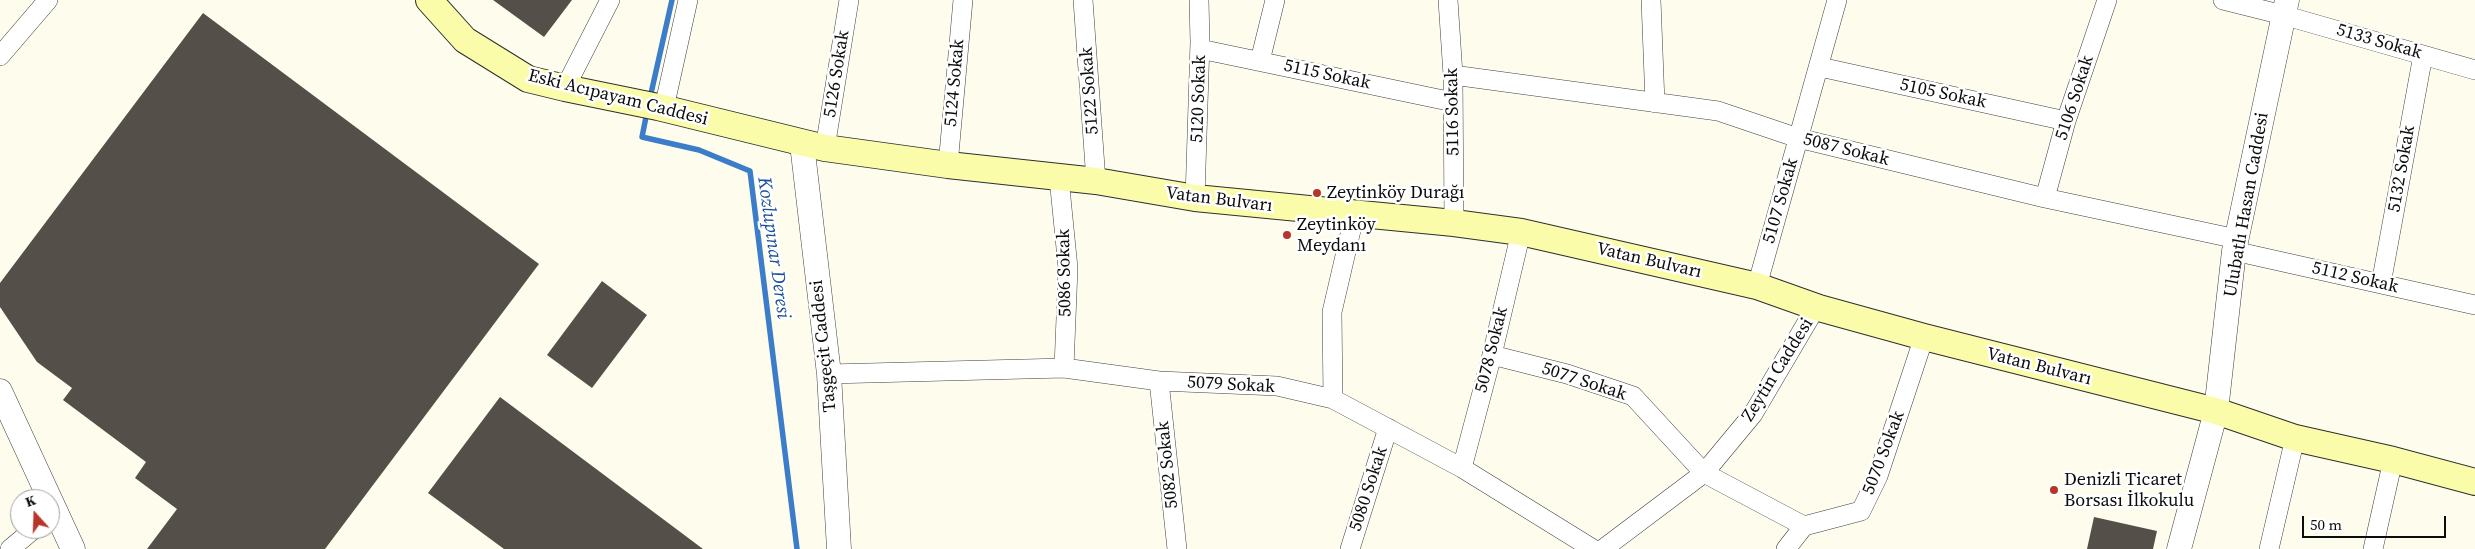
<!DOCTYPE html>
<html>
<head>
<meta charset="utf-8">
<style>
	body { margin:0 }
	#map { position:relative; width:2475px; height:549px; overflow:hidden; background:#fefded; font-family:"Source Serif 4",serif }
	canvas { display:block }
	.north { position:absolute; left:10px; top:489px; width:50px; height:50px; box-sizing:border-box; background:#fff; border:1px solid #9e9e9e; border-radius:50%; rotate:340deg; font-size:14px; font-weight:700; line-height:20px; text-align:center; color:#0c0c0c }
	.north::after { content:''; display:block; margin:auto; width:18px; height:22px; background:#b83629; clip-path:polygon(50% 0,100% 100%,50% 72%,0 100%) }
	.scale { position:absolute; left:2302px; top:516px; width:144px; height:22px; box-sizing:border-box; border:2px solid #0c0c0c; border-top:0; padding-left:6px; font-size:15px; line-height:18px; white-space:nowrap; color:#0c0c0c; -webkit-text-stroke:4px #fff; paint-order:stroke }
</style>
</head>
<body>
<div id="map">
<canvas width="2475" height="549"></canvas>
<div class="north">K</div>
<div class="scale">50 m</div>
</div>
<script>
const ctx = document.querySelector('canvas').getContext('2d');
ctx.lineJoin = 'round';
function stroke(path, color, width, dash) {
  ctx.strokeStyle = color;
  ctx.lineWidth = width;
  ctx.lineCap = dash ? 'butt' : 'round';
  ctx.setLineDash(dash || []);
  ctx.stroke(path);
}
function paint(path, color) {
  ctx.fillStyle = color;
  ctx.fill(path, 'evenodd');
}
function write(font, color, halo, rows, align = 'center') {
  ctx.font = font + ' "Source Serif 4",serif';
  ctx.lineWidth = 5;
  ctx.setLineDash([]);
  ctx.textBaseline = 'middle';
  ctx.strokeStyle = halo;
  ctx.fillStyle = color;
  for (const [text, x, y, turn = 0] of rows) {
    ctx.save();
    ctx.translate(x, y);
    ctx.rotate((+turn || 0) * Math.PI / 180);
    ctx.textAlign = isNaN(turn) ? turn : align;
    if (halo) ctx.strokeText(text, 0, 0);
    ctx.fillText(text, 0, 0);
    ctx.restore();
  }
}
stroke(new Path2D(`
	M650,98L672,0
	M647,112L642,137L699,150L750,171L797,549`), '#3c7dc9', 5.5);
paint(new Path2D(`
	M493,0H572L544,37Z
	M203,13L539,264L325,549H147L177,509L135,478L146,462L63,400L72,388L37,362L0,307V283Z
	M602,281L647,315L592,388L547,355Z
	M500,397L703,549H504L428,493Z
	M2094,517L2157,531L2153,549H2087Z`), '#554f49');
const minor = new Path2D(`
	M1083,0L1096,181
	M1448,0L1453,75L1454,223
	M1651,0L1655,103
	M2223,0L2283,15L2475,70
	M1200,49L1453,102
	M0,56L48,0
	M1260,61L1275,0
	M1820,67L2066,121
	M1453,75L1718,111L1798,138L2045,198L2237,239
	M565,88L610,0
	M664,108L688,0
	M825,148L849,0
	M948,165L963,0
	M1059,178L1068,268L1064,368
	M1195,198L1200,42L1199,0
	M2045,198L2066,121L2107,0
	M2234,251L2475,305
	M2381,284L2423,55
	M1757,286L1837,0
	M1492,355L1567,374L1633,396L1704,473L1804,526
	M829,374L1064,368L1159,381L1277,386L1333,399L1462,468L1593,549
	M1159,381L1177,549
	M1333,399L1332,312L1355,213
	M1462,468L1492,355L1521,232
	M1804,526L1861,511L1878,476L1924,337
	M10,549L34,529
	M1350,549L1388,428
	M1603,549L1704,473L1753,414L1816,307
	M1786,549L1804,526
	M2269,549L2295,438
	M2373,549L2393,460`);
const tertiary = new Path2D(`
	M802,144L829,374L839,549
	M0,391L73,549
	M2179,549L2216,411L2234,251L2287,0`);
const secondary = new Path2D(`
	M429,0L465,40L528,79L565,88L658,107L825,148L948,165L1096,181L1195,198L1454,223L1521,232L1757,286L1819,308L1924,337L2216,411L2295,438L2393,460L2475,482`);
stroke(minor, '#3f3f3f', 20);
stroke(tertiary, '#3f3f3f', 25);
stroke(secondary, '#2e2e2e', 28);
stroke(minor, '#fff', 19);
stroke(tertiary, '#fff', 24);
stroke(secondary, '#fafcaa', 26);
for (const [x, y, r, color] of [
	[1317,193,5,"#b83629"],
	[1287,235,5,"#b83629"],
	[2054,490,5,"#b83629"]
]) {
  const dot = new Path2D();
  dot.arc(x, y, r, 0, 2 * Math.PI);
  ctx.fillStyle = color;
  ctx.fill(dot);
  stroke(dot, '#fff', 2);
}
write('18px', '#0c0c0c', '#fff', [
	["5133 Sokak",2379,42,16],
	["5126 Sokak",837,74,-81],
	["5115 Sokak",1327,75,12],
	["5124 Sokak",955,83,-85],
	["5122 Sokak",1090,91,-94],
	["5105 Sokak",1943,94,12],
	["Eski Acıpayam Caddesi",618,98,14],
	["5106 Sokak",2075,98,-72],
	["5120 Sokak",1199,99,-88],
	["5116 Sokak",1453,112,-91],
	["5087 Sokak",1846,150,14],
	["5132 Sokak",2402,169,-80],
	["Vatan Bulvarı",1219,200,7],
	["5107 Sokak",1781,201,-74],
	["Ulubatlı Hasan Caddesi",2247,205,-80],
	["Vatan Bulvarı",1649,261,13],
	["5086 Sokak",1065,273,-91],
	["5112 Sokak",2355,278,13],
	["Taşgeçit Caddesi",824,346,-96],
	["5078 Sokak",1492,350,-76],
	["Vatan Bulvarı",2039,367,14],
	["Zeytin Caddesi",1778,370,-58],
	["5077 Sokak",1584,382,18],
	["5079 Sokak",1231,385,3],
	["5070 Sokak",1884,453,-69],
	["5082 Sokak",1168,465,-96],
	["5080 Sokak",1369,489,-72]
]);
write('18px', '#0c0c0c', '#fff', [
	["Zeytinköy Durağı",1327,193],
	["Zeytinköy",1297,225],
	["Meydanı",1297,246],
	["Denizli Ticaret",2064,480],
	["Borsası İlkokulu",2064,501]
], 'left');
write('italic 19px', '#1a509a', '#fff', [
	["Kozlupınar Deresi",773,248,82]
]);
</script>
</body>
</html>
